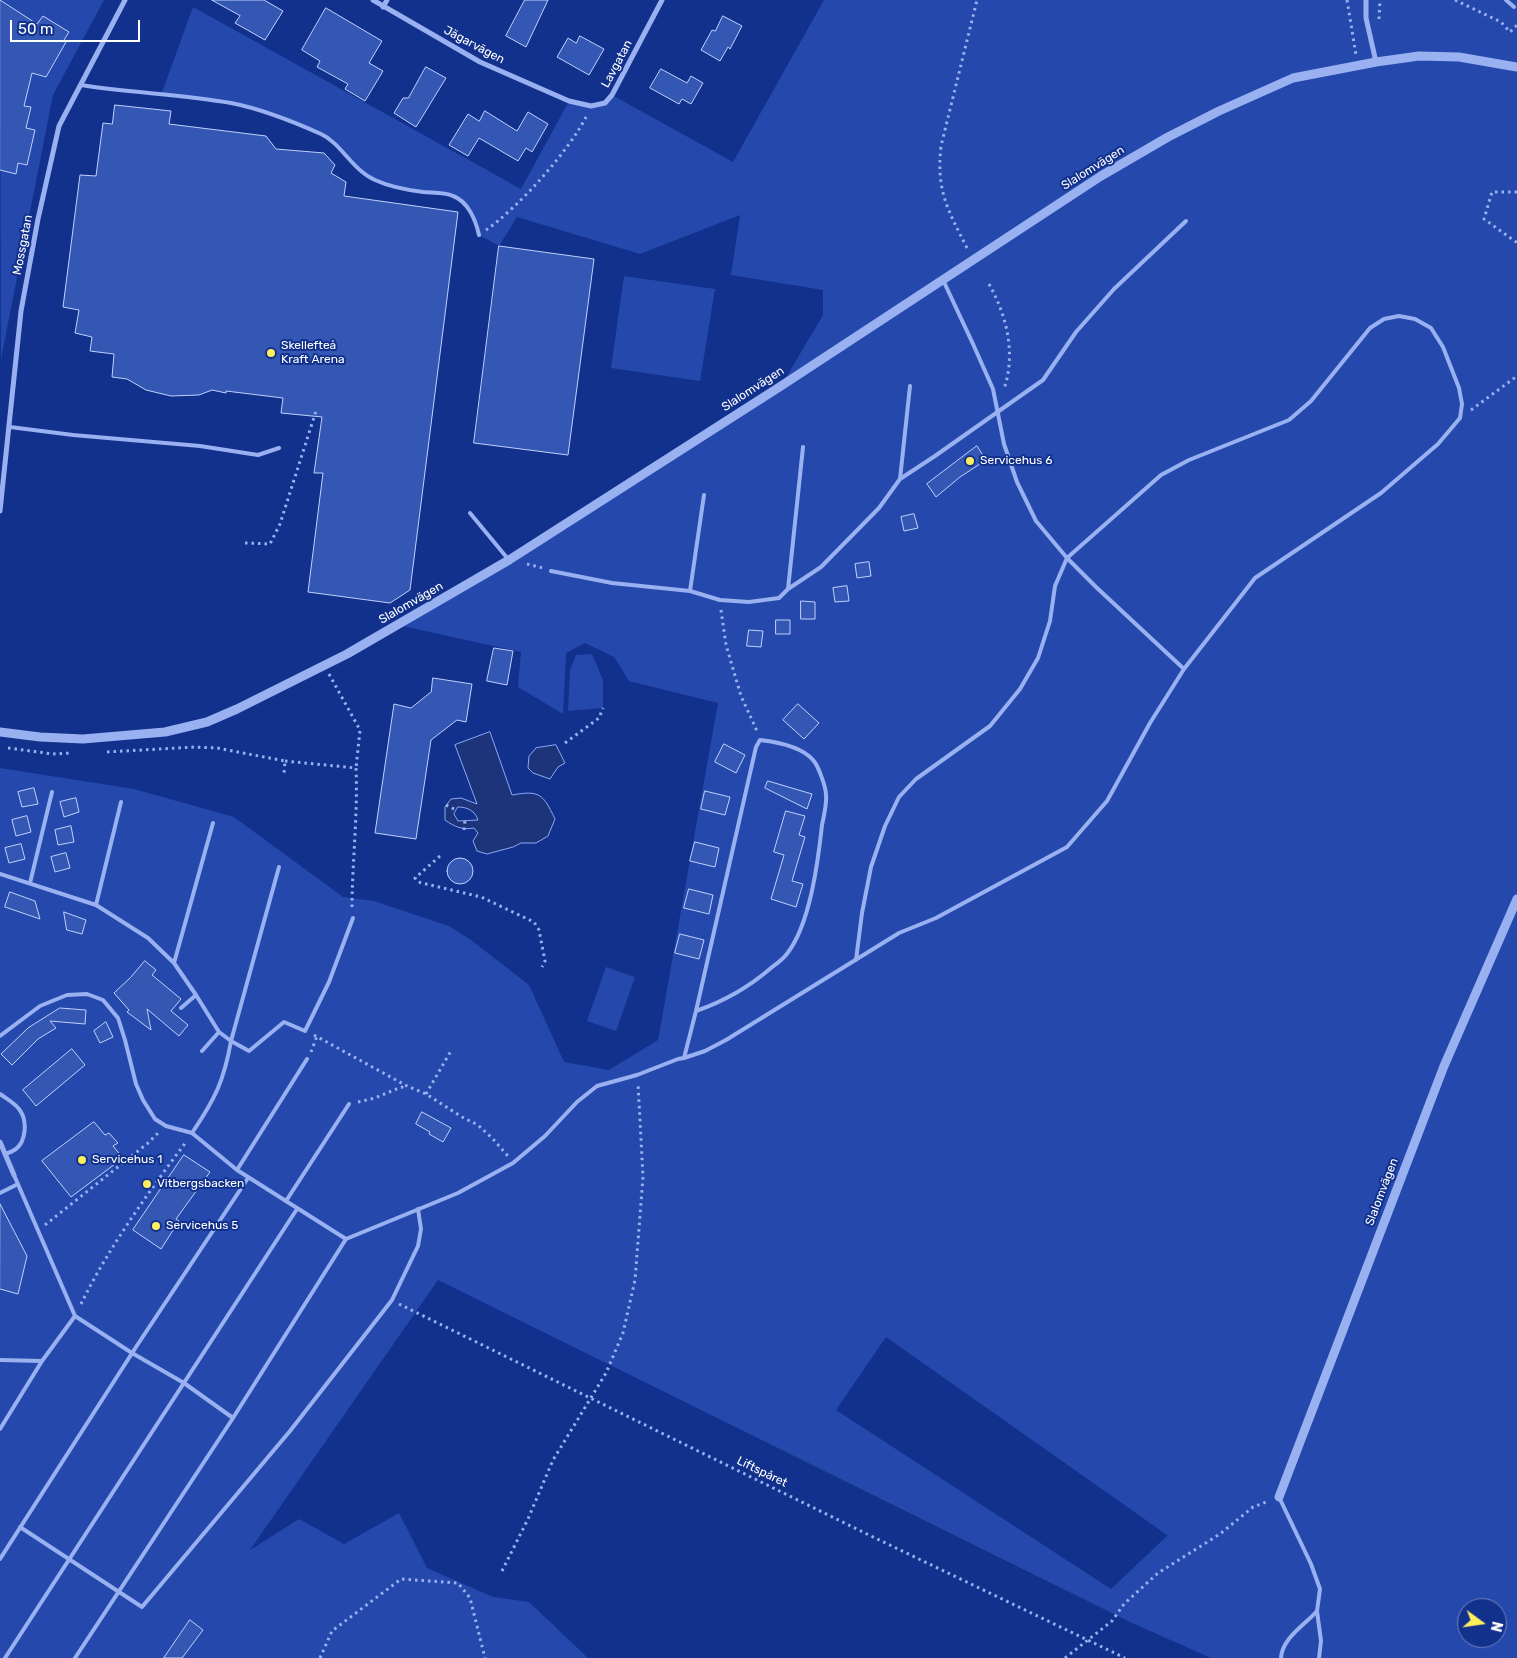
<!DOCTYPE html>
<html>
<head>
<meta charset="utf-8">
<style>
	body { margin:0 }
	#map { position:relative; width:1517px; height:1658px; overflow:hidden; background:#12318d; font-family:Rubik,sans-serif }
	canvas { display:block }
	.north { position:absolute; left:1457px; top:1598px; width:50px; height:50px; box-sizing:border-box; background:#12318d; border:1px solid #7183bb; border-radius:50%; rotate:104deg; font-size:14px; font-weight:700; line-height:20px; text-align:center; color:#fff }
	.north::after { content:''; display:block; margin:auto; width:18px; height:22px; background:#ffee5b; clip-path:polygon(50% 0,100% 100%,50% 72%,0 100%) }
	.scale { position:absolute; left:10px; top:20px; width:130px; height:22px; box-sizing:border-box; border:2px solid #fff; border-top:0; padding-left:6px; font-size:15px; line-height:18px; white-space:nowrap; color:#fff; -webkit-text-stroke:4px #12318d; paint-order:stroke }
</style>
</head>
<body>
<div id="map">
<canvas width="1517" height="1658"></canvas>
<div class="north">N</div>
<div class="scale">50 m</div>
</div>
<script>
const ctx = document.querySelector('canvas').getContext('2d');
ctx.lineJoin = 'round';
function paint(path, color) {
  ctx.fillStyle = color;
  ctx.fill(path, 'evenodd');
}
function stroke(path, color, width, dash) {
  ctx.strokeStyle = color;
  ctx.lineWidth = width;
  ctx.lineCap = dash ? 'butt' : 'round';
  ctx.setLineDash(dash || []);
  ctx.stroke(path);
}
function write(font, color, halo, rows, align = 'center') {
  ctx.font = font + ' Rubik,sans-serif';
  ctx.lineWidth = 4;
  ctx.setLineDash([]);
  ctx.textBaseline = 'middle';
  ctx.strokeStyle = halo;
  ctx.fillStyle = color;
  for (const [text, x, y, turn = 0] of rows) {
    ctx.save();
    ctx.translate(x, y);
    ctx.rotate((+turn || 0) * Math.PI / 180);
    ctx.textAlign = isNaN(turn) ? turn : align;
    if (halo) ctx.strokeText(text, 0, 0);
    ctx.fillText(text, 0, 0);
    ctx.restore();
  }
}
paint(new Path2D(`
	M0,0H104L53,95L1,359Z
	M824,0H1517V1658H1211L1132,1623L438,1280L250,1550L299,1519L344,1544L399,1513L427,1568L493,1597L529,1602L588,1658H0V768L134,789L234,817L343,897L374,901L449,926L471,940L529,985L564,1062L609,1070L658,1040L718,703L629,681L614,657L585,643L566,653L563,714L518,687L521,652L398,625L781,386L823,315V290L731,275L740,215L640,254L517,217L499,246L479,235L470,212L458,198L394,186L367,176L324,135L272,115L232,103L161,95L193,7L521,189L569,101C587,105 599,110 612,95L733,162ZM886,1337L1167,1535V1536L1111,1589L836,1410ZM1467,1608H1497V1638H1467Z
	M624,276L715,289L700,381L611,368Z
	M592,654L603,680V708L568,711L570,670L576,655Z
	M606,967L635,977L616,1031L587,1021Z`), '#2448ac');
const water = new Path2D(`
	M490,732L512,795C540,790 543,794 555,819L548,836L536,843H521L513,847L487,854L477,851L473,841L478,833L474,828C462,830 455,827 445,820V807L451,799L461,798L477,804L455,745ZM458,807C468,807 475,811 478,820L458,821L454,814Z
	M556,745L565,763L558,767L550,779L533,773L528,768L529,756L536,748Z`);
paint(water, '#1e347a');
stroke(water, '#8ca9f5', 1);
const building = new Path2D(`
	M0,0L37,24L43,16L69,32L64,40L66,42L46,77L32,73L24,106L31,107L26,128L35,130L27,165L18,163L16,174L0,170Z
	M212,0H264L283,11L265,40L235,23L240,16Z
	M525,0H548L526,47L506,36Z
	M326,8L382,41L369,63L383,71L365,101L345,89L348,84L317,67L320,61L302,50Z
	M723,16L742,26L730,49L728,47L720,61L701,50L712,30L715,31Z
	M580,36L604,49L589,75L557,57L568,38L576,43Z
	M426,67L446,78L416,127L394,113L403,98H408Z
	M661,69L687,83L691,76L703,83L691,104L682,99L679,104L650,88Z
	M115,105L171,111L169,124L266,136L276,149L324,153L335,165L331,173L346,182L344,196L458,212L410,590L390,603L308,592L323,473H314L322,417L281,413L283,398L226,391V393L212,390L199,395L171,396L146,390L127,379L112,377L114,354L90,351L92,337L75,333L79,310L63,307L80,175L96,176L103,123L112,124Z
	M485,111L517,131L528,112L548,124L532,152L526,148L518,161L479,138L468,156L449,145L468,114L479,121Z
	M499,246L594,259L568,455L474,443Z
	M977,446L986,460L960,477L936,497L927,484Z
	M914,514L918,528L904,531L901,517Z
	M869,562L871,576L857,578L855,564Z
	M847,586L849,601L835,602L833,588Z
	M801,601L815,602V619H801Z
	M776,620H790V634H776Z
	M749,630L763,631L761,647L747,646Z
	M494,648L513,651L507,685L487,681Z
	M433,678L472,684L466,722L457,720L431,740L416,839L375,833L394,704L411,708L431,692Z
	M798,704L819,723L804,739L783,720Z
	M724,744L745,755L736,773L715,762Z
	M768,781L812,794L807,809L765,788Z
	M34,788L38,804L22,807L18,792Z
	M705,791L730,797L725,815L701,809Z
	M76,798L79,812L64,817L60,802Z
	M786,811L805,816L799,835L805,837L792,881L803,884L796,907L771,899L784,855L774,852Z
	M27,816L31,832L16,836L12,820Z
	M71,826L74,842L58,845L55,830Z
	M695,842L719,848L715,867L690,861Z
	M21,844L25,859L9,863L5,848Z
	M66,853L70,868L55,872L51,857Z
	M447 871a13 13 0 1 1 26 0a13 13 0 1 1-26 0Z
	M689,889L713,895L709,914L684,908Z
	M10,892L35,901L40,919L5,907Z
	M64,912L86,920L82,934L67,930Z
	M680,934L704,940L699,959L675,953Z
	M145,961L156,970L152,975L181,999L171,1011L188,1025L179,1036L147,1009L151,1030L127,1012L129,1010L114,993L130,978Z
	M60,1008L86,1010L85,1024L50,1021L56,1028L38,1039L12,1065L1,1054L28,1028Z
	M106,1022L113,1037L100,1043L94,1031Z
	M72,1049L85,1065L36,1106L23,1090Z
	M422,1112L451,1128L443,1142L429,1134L430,1132L416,1124Z
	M94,1122L105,1135L109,1133L118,1143L113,1146L123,1158L71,1197L42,1161Z
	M184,1155L210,1172L176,1219L179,1221L161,1249L133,1230Z
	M0,1204L27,1256L18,1294L0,1289Z
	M190,1620L203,1630L182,1658H164Z`);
paint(building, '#3557b4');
stroke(building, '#c1d1fc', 1);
stroke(new Path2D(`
	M1347,0L1356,55
	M1455,0L1501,22L1510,32L1517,25
	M1379,19L1380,0
	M1517,192H1492L1484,219L1516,242L1517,246
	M486,230C518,208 570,150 587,115
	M967,248C948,210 936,191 941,146L977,0
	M989,284C1007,316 1016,354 1004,389
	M1471,410L1517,376
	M245,543L270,544L280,524L316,411
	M527,564L543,568
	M721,610L726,645L741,696L758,733
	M329,674L360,730L356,768
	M565,743L599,718L603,708
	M8,748L53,754L71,753
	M107,752L194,747L217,748L285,761L284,774
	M285,761L356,768C358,816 352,863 352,910
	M446,805L456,810
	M464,830L465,820
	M440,856L415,878L418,882L481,897L534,922L539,930L545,961L542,967
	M314,1035L407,1086L426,1094L462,1117L478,1125L493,1139L508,1156
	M311,1052L317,1036
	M426,1094L452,1049
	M358,1102L375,1098L399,1088L407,1086
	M45,1225L148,1143L158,1133
	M81,1304C109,1247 148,1193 186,1142
	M399,1304L871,1536L1125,1658
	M502,1571L528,1519L553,1460L606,1373L623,1333L635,1280L643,1177L638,1083
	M320,1658L332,1631L401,1579L458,1583L470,1598L485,1658
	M1065,1658L1112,1621L1124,1604L1158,1573L1220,1534L1253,1507L1269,1501`), '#9ab1f1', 3, [2.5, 4]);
stroke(new Path2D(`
	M1506,0L1514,7
	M81,85C130,93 182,94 231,103C262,109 292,121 321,134C341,143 352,170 375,180C390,187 407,190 423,192C433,193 444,192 453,196C468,201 476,221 479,235
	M10,427L73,435L200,446L258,455L279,448
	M900,479L910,386
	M470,513L508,559
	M551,571L612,583L690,591L720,600L749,602L779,598L788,589L821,567L879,508L900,479L935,456L1043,380L1076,332L1114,289L1186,221
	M788,589L803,447
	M690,591L704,495
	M0,874L96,905L148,938L174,963L196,995L219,1032L231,1041L249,1051L284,1022L305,1031L329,982L353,918
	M30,883L52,792
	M96,905L121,802
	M856,960L862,913L871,867L885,826L899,797L916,779L990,726L1020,689L1038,658L1050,621L1055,586L1067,558L1161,475L1189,460L1289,420L1311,401L1370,328L1384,319L1399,316L1415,319L1431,328L1443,347L1459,388L1462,404L1460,418L1438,444L1381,493L1255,578L1184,669
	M174,963L213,823
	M181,1008L196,995
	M0,1036L40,1006L67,995L87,994L103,1000L118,1018L125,1040L136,1084L143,1100L155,1119L166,1126L192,1133L237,1170L346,1239
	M202,1051L219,1032
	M684,1058L696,1011C725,1001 749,987 771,968C776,964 782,960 786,955C810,926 818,862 822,825C824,815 827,804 826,795C826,787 818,765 813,760C801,746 777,742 760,740L756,747L696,1011
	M0,1094C7,1099 17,1104 21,1112C27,1122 26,1141 16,1149C13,1151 9,1153 5,1154
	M192,1133C215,1099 224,1081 231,1041L279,867
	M237,1170L307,1059
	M14,1175L75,1316L132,1353L184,1383L233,1418
	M0,1193L18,1184
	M286,1201L349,1104
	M0,1360L42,1361
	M0,1429L42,1361L75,1316
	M1279,1497L1311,1564L1320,1589L1317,1611L1321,1641L1319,1658
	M20,1527L142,1607L290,1431L392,1300L418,1246L421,1229L418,1209
	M0,1559L136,1347L248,1178
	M5,1658L297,1209
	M75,1658L233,1418L346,1239L458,1193L513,1163L545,1136L577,1102L597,1086L637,1075L678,1059L684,1058L705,1051L726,1040L899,933L936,918L1067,847L1107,801L1150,723L1184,669L1096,587L1067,558L1036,521L1017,482L1004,444L993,389L973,344L943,280
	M1281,1658C1282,1638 1305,1625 1317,1611`), '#9ab1f1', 4);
stroke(new Path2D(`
	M373,0L480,62L569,101L591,106L605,103L612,95L662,0
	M1366,0V18L1376,62
	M383,7L387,0
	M0,511L21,311L38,219L59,126L125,0
	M0,1142L14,1175`), '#9ab1f1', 5);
stroke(new Path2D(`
	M0,732L40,737L83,739L165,732L207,722L237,709L347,654L509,560L781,386L1101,176L1168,137L1219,111L1293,78L1376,62L1419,56L1459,57L1517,67
	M1279,1497L1444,1066L1517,899`), '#9ab1f1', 9);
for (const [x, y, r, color] of [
	[271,353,5,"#ffee5b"],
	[970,461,5,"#ffee5b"],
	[82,1160,5,"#ffee5b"],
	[147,1184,5,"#ffee5b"],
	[156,1226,5,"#ffee5b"]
]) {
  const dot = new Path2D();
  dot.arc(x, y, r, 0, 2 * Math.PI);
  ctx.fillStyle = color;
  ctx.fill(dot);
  stroke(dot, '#12318d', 2);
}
write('12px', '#fff', '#12318d', [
	["Jägarvägen",474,45,28],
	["Lavgatan",617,64,-62],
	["Slalomvägen",1093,168,-32],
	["Mossgatan",23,245,-79],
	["Slalomvägen",753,389,-33],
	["Slalomvägen",411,603,-30],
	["Slalomvägen",1382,1192,-69],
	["Liftspåret",762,1472,26]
]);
write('12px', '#fff', '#12318d', [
	["Skellefteå",281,346],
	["Kraft Arena",281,360],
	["Servicehus 6",980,461],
	["Servicehus 1",92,1160],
	["Vitbergsbacken",157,1184],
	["Servicehus 5",166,1226]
], 'left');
</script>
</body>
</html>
